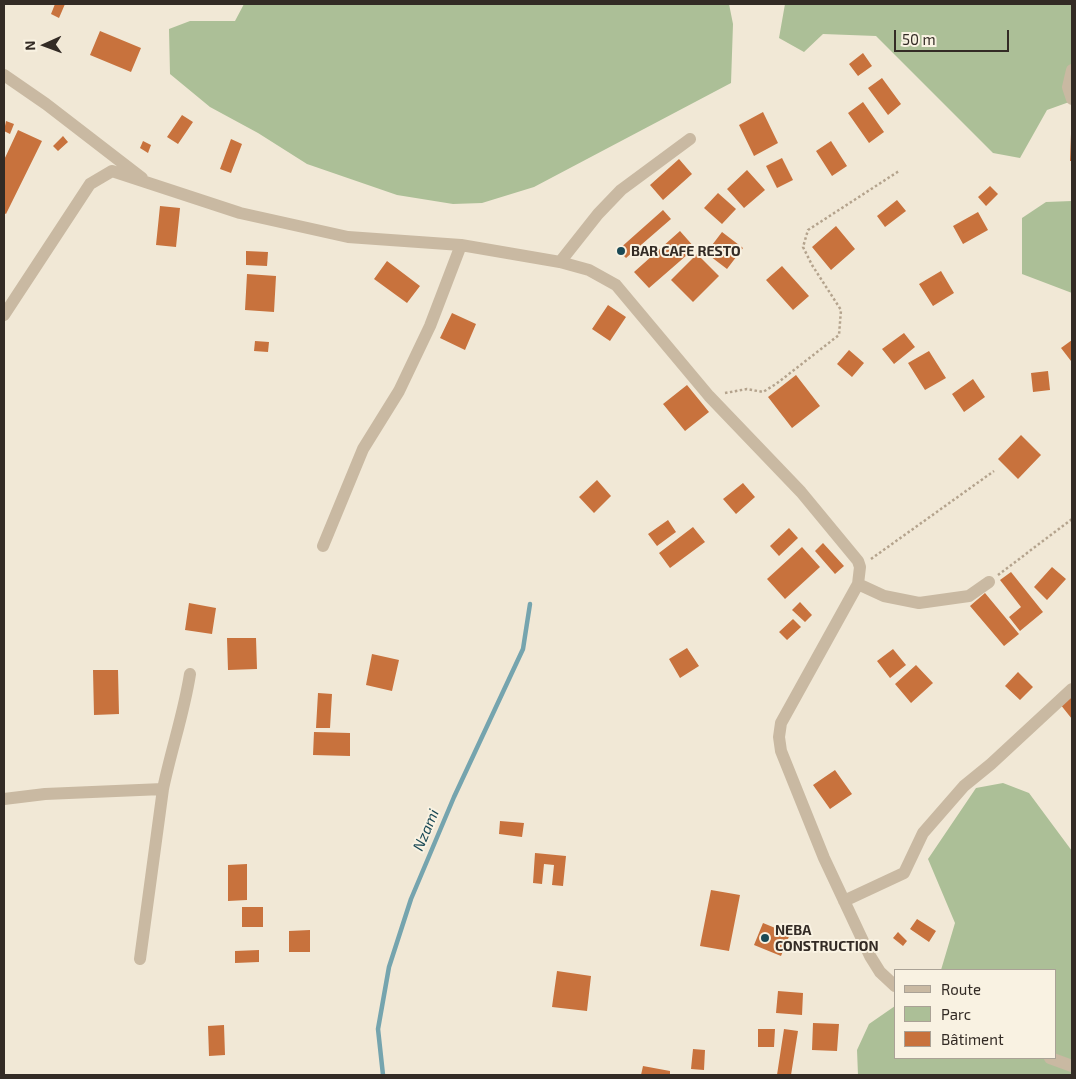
<!DOCTYPE html>
<html>
<head>
<meta charset="utf-8">
<style>
	body { margin:0 }
	#map { position:relative; width:1076px; height:1079px; overflow:hidden; background:#f1e8d6; font-family:"Exo 2",sans-serif }
	canvas { display:block }
	.frame { position:absolute; inset:0; border:5px solid #332b25; pointer-events:none }
	.legend { position:absolute; left:894px; top:969px; width:162px; height:90px; box-sizing:border-box; background:#f9f2e2; border:1px solid #aaa296; margin:0; padding:6px 9px; list-style:none; font-size:15px; color:#332b25 }
	.legend li { display:flex; align-items:center; gap:10px; height:25px }
	.legend b { width:25px; border:1px solid #aaa296 }
	.north { position:absolute; left:20px; top:20px; width:50px; height:50px; -webkit-text-stroke:4px #f9f2e2; paint-order:stroke; rotate:268deg; font-size:14px; font-weight:700; line-height:20px; text-align:center; color:#332b25 }
	.north::after { content:''; display:block; margin:auto; width:18px; height:22px; background:#332b25; clip-path:polygon(50% 0,100% 100%,50% 72%,0 100%) }
	.scale { position:absolute; left:894px; top:30px; width:115px; height:22px; box-sizing:border-box; border:2px solid #332b25; border-top:0; padding-left:6px; font-size:15px; line-height:18px; white-space:nowrap; color:#332b25; -webkit-text-stroke:4px #f9f2e2; paint-order:stroke }
</style>
</head>
<body>
<div id="map">
<canvas width="1076" height="1079"></canvas>
<div class="frame"></div>
<ul class="legend">
<li><b style="height:6px;background:#c9b9a2"></b>Route</li>
<li><b style="height:14px;background:#acbf97"></b>Parc</li>
<li><b style="height:14px;background:#c8723d"></b>Bâtiment</li>
</ul>
<div class="north">N</div>
<div class="scale">50 m</div>
</div>
<script>
const ctx = document.querySelector('canvas').getContext('2d');
ctx.lineJoin = 'round';
function paint(path, color) {
  ctx.fillStyle = color;
  ctx.fill(path, 'evenodd');
}
function stroke(path, color, width, dash) {
  ctx.strokeStyle = color;
  ctx.lineWidth = width;
  ctx.lineCap = dash ? 'butt' : 'round';
  ctx.setLineDash(dash || []);
  ctx.stroke(path);
}
function write(font, color, halo, rows, align = 'center') {
  ctx.font = font + ' "Exo 2",sans-serif';
  ctx.lineWidth = 4;
  ctx.setLineDash([]);
  ctx.textBaseline = 'middle';
  ctx.strokeStyle = halo;
  ctx.fillStyle = color;
  for (const [text, x, y, turn = 0] of rows) {
    ctx.save();
    ctx.translate(x, y);
    ctx.rotate((+turn || 0) * Math.PI / 180);
    ctx.textAlign = isNaN(turn) ? turn : align;
    if (halo) ctx.strokeText(text, 0, 0);
    ctx.fillText(text, 0, 0);
    ctx.restore();
  }
}
paint(new Path2D(`
	M244,4H729L733,24L731,83L534,187L482,203L453,204L397,195L307,164L258,133L210,107L170,74L169,29L190,21H235Z
	M785,4H1072V101L1047,110L1020,158L993,153L876,36L823,34L804,52L779,38Z
	M1072,201V293L1022,274V218L1046,202Z
	M1003,783L1029,793L1072,851V1075H858L857,1050L869,1024L895,1006V1058H1055V970H941L955,923L928,859L976,788Z`), '#acbf97');
stroke(new Path2D(`
	M383,1075L378,1029L389,967L411,899L454,797L523,649L530,604`), '#75a4ae', 4.5);
paint(new Path2D(`
	M55,4H65L59,18L51,14Z
	M100,31L141,48L131,72L90,55Z
	M863,53L872,66L858,76L849,64Z
	M882,78L901,104L888,115L868,88Z
	M863,102L884,132L869,143L848,113Z
	M763,112L778,143L754,156L739,125Z
	M182,115L193,122L178,144L167,137Z
	M6,121L14,124L10,134L4,131Z
	M18,130L42,141L6,214L4,213V160Z
	M1071,134H1072V161H1070Z
	M63,136L68,142L58,151L53,146Z
	M231,139L242,144L231,173L220,169Z
	M143,141L151,145L148,153L140,148Z
	M831,141L847,166L832,176L816,151Z
	M782,158L793,180L777,188L766,166Z
	M679,159L692,174L663,200L650,185Z
	M747,170L765,190L744,208L727,189Z
	M990,186L998,194L986,206L978,197Z
	M718,193L736,209L722,224L704,208Z
	M897,200L906,211L885,227L877,216Z
	M160,206L180,208L176,247L156,245Z
	M663,210L671,219L626,258L618,250Z
	M978,212L988,230L963,244L953,226Z
	M836,226L855,249L831,270L812,247Z
	M680,231L695,248L649,288L634,272Z
	M722,232L743,248L727,269L706,253Z
	M246,251L268,252L267,266L246,265Z
	M697,254L719,276L693,302L671,280Z
	M387,261L420,286L407,303L374,279Z
	M782,266L809,296L793,310L766,280Z
	M941,271L954,293L933,306L919,284Z
	M247,274L276,276L274,312L245,310Z
	M608,305L626,317L610,341L592,329Z
	M452,313L476,324L465,350L440,338Z
	M904,333L915,347L894,364L882,349Z
	M1072,340V360L1071,361L1061,348Z
	M255,341L269,342L268,352L254,351Z
	M849,350L864,363L852,377L837,364Z
	M929,351L946,378L925,390L908,363Z
	M1048,371L1050,390L1033,392L1031,373Z
	M796,375L820,406L792,428L768,397Z
	M973,379L985,397L964,412L952,394Z
	M687,385L709,412L685,431L663,404Z
	M1021,435L1041,455L1018,479L998,459Z
	M597,480L611,496L594,513L579,497Z
	M743,483L755,497L736,514L723,499Z
	M668,520L676,532L657,546L648,534Z
	M693,527L705,542L670,568L659,553Z
	M789,528L798,538L779,556L770,546Z
	M823,543L844,566L835,574L815,551Z
	M802,547L820,567L785,599L767,579Z
	M1052,567L1066,579L1047,600L1034,587Z
	M1011,572L1043,612L1020,631L1009,617L1021,607L1000,580Z
	M985,593L1019,634L1004,646L970,606Z
	M800,602L812,615L805,622L792,610Z
	M189,603L216,608L212,634L185,630Z
	M793,619L801,627L787,640L779,632Z
	M227,638H256L257,669L228,670Z
	M687,648L699,666L680,678L669,659Z
	M893,649L906,665L890,678L877,661Z
	M372,654L399,660L392,691L366,685Z
	M916,665L933,683L911,703L895,684Z
	M93,670H118L119,714L94,715Z
	M1018,672L1033,687L1020,700L1005,686Z
	M318,693L332,694L330,728H316Z
	M1072,694V719L1060,704Z
	M314,732L350,733V756L313,755Z
	M835,770L852,794L830,809L813,785Z
	M500,821L524,823L522,837L499,834Z
	M535,853L566,856L563,886L552,885L554,865L544,864L542,884L533,883Z
	M247,864V900L228,901V865Z
	M711,890L740,895L729,951L700,946Z
	M242,907H263V927H242Z
	M917,919L936,931L929,942L910,929Z
	M763,923L790,934L781,956L754,945Z
	M310,930V952H289V931Z
	M898,932L907,941L903,946L893,938Z
	M259,950V962L235,963V951Z
	M557,971L591,976L587,1011L552,1007Z
	M778,991L803,993L802,1015L776,1013Z
	M813,1023L839,1024L837,1051L812,1050Z
	M224,1025L225,1055L209,1056L208,1026Z
	M758,1029H775L774,1047H758Z
	M784,1029L798,1031L791,1075H777Z
	M693,1049L705,1050L704,1070L691,1069Z
	M643,1066L670,1071V1075H641Z`), '#c8723d');
stroke(new Path2D(`
	M725,393L747,389L763,392L776,384L839,335L841,310L812,265L803,247L808,230L899,171
	M871,559L994,471
	M998,575L1072,519`), '#b4a38d', 2.5, [2.5, 2.5]);
stroke(new Path2D(`
	M1072,70L1068,87L1072,99
	M4,75L46,104L142,178
	M560,262L598,214L621,190L690,139
	M4,315L90,184L112,171L240,213L348,237L461,245L560,262L589,270L616,285L709,396L801,492L858,561L860,567L858,584L781,723L779,737L781,751L824,858L870,956L880,972L895,986
	M323,546L363,449L399,391L430,326L461,245
	M858,584L884,596L919,603L969,596L989,582
	M163,789C171,750 184,713 190,674
	M4,799L45,794L163,789L140,959
	M844,901L904,873L923,833L964,786L991,764L1072,689
	M1050,1058L1072,1066`), '#c9b9a2', 12);
for (const [x, y, r, color] of [
	[621,251,5,"#1a4955"],
	[765,938,5,"#1a4955"]
]) {
  const dot = new Path2D();
  dot.arc(x, y, r, 0, 2 * Math.PI);
  ctx.fillStyle = color;
  ctx.fill(dot);
  stroke(dot, '#f9f2e2', 2);
}
write('bold 14px', '#332b25', '#f9f2e2', [
	["BAR CAFE RESTO",631,251],
	["NEBA",775,930],
	["CONSTRUCTION",775,946]
], 'left');
write('italic 15px', '#1a4955', '#f9f2e2', [
	["Nzami",426,830,-67]
]);
</script>
</body>
</html>
